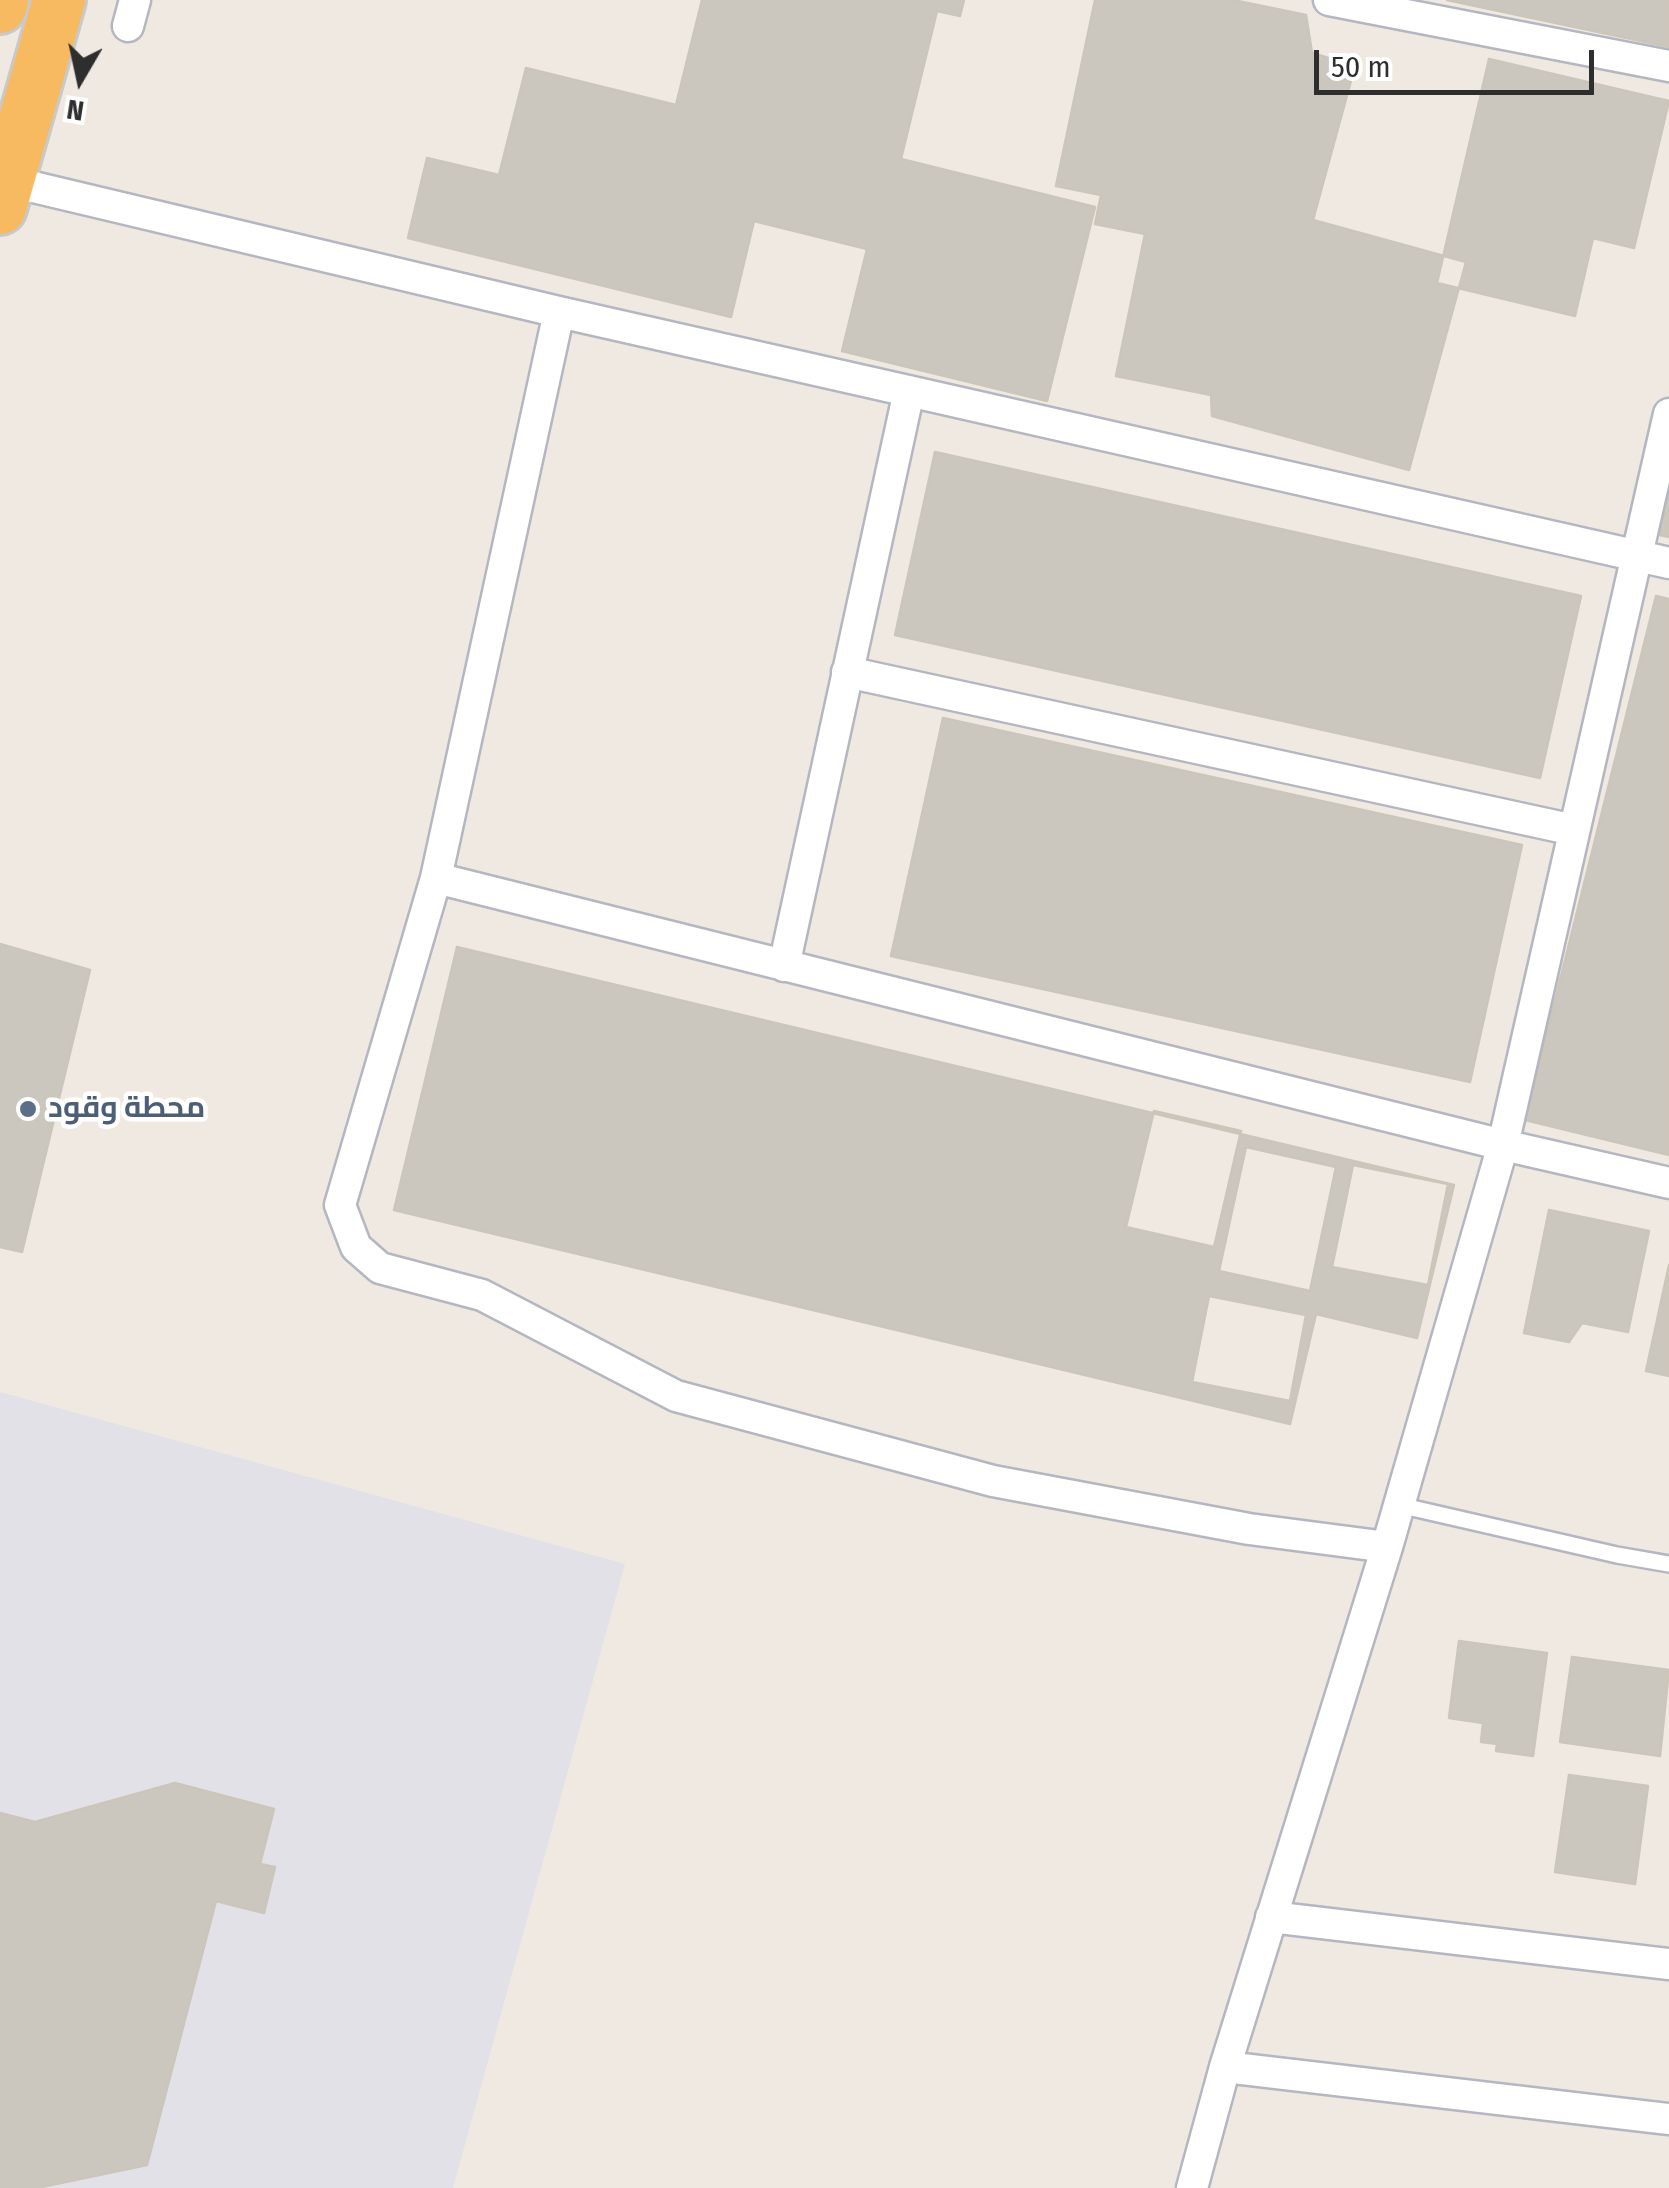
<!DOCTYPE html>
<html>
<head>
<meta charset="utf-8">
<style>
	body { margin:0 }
	#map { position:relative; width:1669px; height:2188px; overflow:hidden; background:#efe9e1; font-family:"Fira Sans Condensed",sans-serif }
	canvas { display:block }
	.north { position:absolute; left:30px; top:30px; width:100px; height:100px; -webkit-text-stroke:8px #fff; paint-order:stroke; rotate:189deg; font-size:28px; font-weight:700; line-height:40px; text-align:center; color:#2e2e2e }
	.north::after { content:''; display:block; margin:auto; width:35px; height:45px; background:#2e2e2e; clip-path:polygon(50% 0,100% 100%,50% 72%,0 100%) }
	.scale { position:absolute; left:1314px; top:50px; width:280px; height:45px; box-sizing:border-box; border:5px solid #2e2e2e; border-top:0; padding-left:12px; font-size:30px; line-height:35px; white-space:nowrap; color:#2e2e2e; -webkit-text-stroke:8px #fff; paint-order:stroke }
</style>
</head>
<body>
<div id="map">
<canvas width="1669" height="2188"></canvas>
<div class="north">N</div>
<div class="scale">50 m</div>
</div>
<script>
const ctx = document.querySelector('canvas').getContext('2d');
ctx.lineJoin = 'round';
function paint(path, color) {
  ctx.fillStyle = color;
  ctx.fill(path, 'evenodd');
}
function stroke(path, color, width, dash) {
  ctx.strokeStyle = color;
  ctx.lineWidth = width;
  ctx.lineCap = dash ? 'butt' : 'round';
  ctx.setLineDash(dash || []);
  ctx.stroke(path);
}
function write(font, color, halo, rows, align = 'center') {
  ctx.font = font + ' "Fira Sans Condensed",Cairo,sans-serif';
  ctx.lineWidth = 9;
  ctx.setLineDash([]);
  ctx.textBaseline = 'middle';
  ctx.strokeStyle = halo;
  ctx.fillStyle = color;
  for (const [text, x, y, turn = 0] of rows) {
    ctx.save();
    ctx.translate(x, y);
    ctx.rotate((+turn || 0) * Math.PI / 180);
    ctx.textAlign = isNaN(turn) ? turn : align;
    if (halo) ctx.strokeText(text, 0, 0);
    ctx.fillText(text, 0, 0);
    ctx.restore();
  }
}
paint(new Path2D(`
	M0,1392L625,1564L453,2188H0Z`), '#e3e1e8');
const building = new Path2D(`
	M702,0H964L960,16L937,11L901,159L1095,207L1047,401L842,351L867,249L754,221L731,317L408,238L427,158L499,175L526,68L676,105Z
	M1095,0H1233L1306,15L1312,53L1355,66L1313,220L1466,262L1409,470L1212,416L1211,395L1116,376L1145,234L1095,224L1101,195L1056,186Z
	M1447,0H1669V47Z
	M1489,59L1669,101L1634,248L1593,238L1575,316L1437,283Z
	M935,452L1581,596L1540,778L895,635Z
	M1669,453V537L1650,533Z
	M1656,596L1669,599V1155L1525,1120Z
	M943,718L1522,845L1470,1082L891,956Z
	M0,944L90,970L22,1252L0,1247Z
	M457,947L1454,1185L1417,1338L1316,1314L1290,1424L394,1210Z
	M1154,1111L1241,1131L1214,1247L1126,1227Z
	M1246,1147L1336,1167L1310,1291L1219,1271Z
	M1353,1165L1448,1184L1428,1285L1332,1267Z
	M1549,1210L1649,1231L1628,1332L1582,1323L1569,1342L1524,1333Z
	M1669,1265V1376L1646,1371Z
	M1209,1296L1306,1315L1290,1401L1192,1382Z
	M1459,1641L1547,1653L1533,1756L1496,1751L1497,1744L1481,1742L1483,1723L1449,1718Z
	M1572,1657L1669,1670L1660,1756L1560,1742Z
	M1569,1775L1648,1786L1635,1884L1555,1872Z
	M175,1783L274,1809L260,1864L275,1867L264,1913L216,1901L147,2165L37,2188H0V1813L35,1822Z`);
paint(building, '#cbc7bf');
stroke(building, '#cbc5ba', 2.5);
const service = new Path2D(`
	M1399,1505L1617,1555L1669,1564`);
const minor = new Path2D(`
	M1329,0L1669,66
	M128,26L135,0
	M0,179L559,312L1669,563
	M559,312L436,878L340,1205L356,1247L380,1268L482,1295L676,1396L993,1481L1249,1529L1387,1547
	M847,672L1574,830
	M436,878L1503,1145L1669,1183
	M784,966L909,391
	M1271,1917L1669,1964
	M1225,2067L1669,2119
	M1192,2188L1225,2067L1387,1547L1503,1145L1669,414`);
const trunk = new Path2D(`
	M0,7L2,0
	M0,208L59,0`);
stroke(service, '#b4b7c1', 20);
stroke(minor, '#b4b7c1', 35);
stroke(trunk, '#c9c9c9', 58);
stroke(service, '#fff', 15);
stroke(minor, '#fff', 30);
stroke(trunk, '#f8ba60', 52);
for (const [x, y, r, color] of [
	[28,1109,10,"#5c6f8a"]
]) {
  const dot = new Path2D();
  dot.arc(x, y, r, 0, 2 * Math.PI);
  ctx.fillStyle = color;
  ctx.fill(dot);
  stroke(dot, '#fff', 4);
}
write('bold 30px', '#4e5e75', '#fff', [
	["محطة وقود",48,1109]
], 'left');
</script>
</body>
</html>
